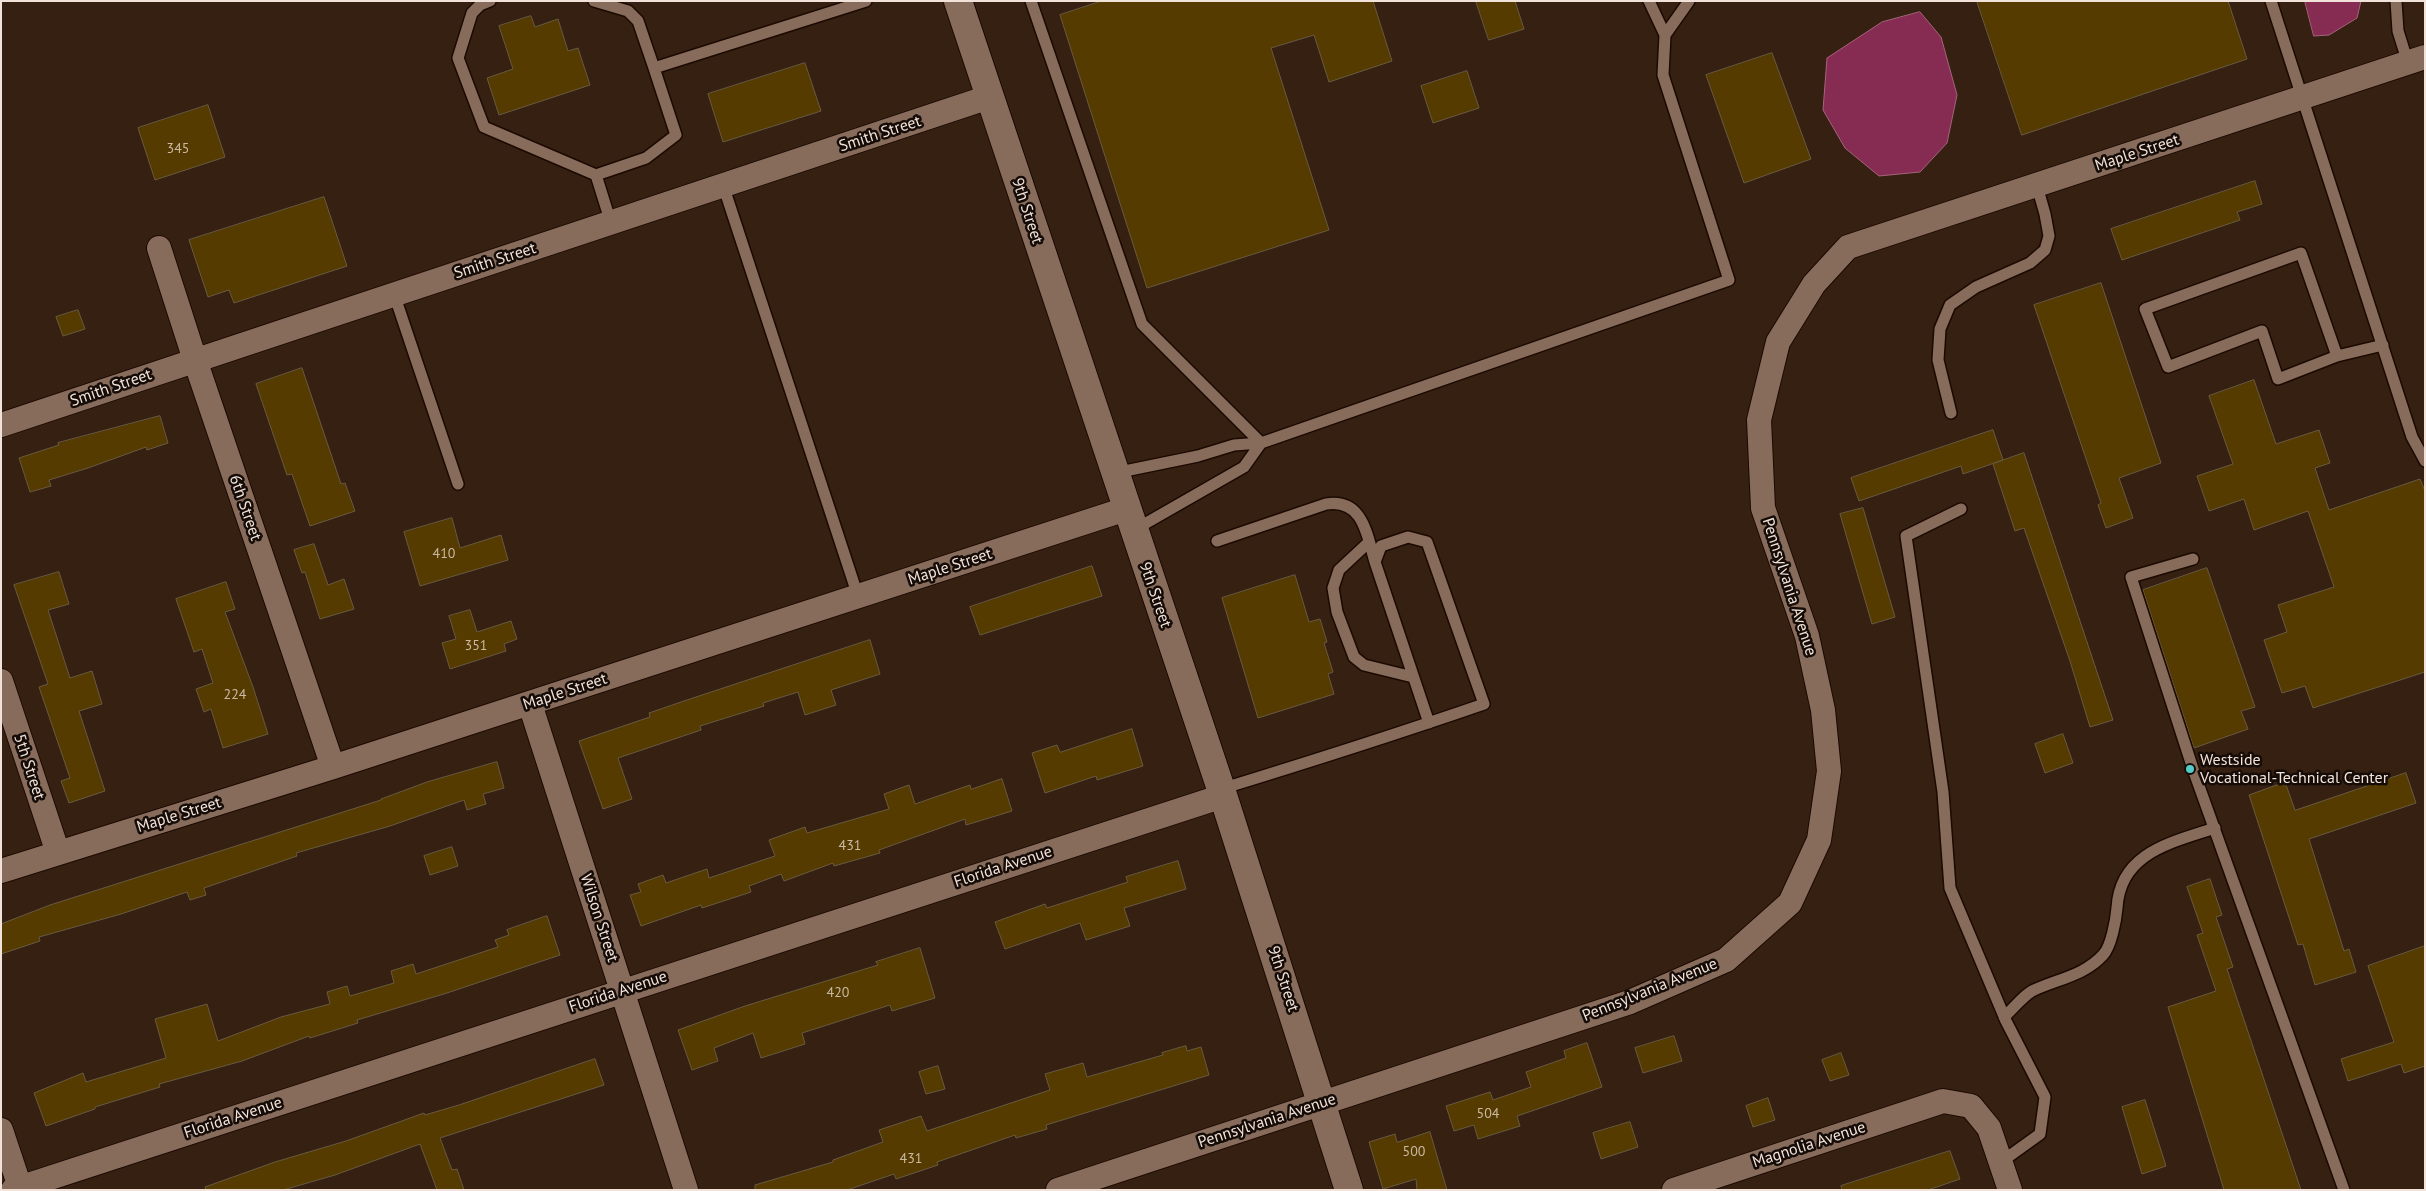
<!DOCTYPE html>
<html>
<head>
<meta charset="utf-8">
<style>
	body { margin:0 }
	#map { position:relative; width:2426px; height:1191px; overflow:hidden; background:#362012; font-family:"PT Sans",sans-serif }
	canvas { display:block }
	.frame { position:absolute; inset:0; border:2px solid #f2e3da; pointer-events:none }
</style>
</head>
<body>
<div id="map">
<canvas width="2426" height="1191"></canvas>
<div class="frame"></div>
</div>
<script>
const ctx = document.querySelector('canvas').getContext('2d');
ctx.lineJoin = 'round';
function paint(path, color) {
  ctx.fillStyle = color;
  ctx.fill(path, 'evenodd');
}
function stroke(path, color, width, dash) {
  ctx.strokeStyle = color;
  ctx.lineWidth = width;
  ctx.lineCap = dash ? 'butt' : 'round';
  ctx.setLineDash(dash || []);
  ctx.stroke(path);
}
function write(font, color, halo, rows, align = 'center') {
  ctx.font = font + ' "PT Sans",sans-serif';
  ctx.lineWidth = 5;
  ctx.setLineDash([]);
  ctx.textBaseline = 'middle';
  ctx.strokeStyle = halo;
  ctx.fillStyle = color;
  for (const [text, x, y, turn = 0] of rows) {
    ctx.save();
    ctx.translate(x, y);
    ctx.rotate((+turn || 0) * Math.PI / 180);
    ctx.textAlign = isNaN(turn) ? turn : align;
    if (halo) ctx.strokeText(text, 0, 0);
    ctx.fillText(text, 0, 0);
    ctx.restore();
  }
}
const water = new Path2D(`
	M2305,1H2361L2357,18L2329,35L2314,36Z
	M1920,12L1941,37L1957,95L1947,143L1920,172L1879,176L1845,148L1823,110L1827,58L1882,22Z`);
paint(water, '#862c53');
stroke(water, '#a6637c', 1);
const building = new Path2D(`
	M1102,1H1373L1392,61L1329,82L1314,35L1271,48L1329,230L1147,288L1060,15Z
	M1476,1H1515L1524,29L1489,40Z
	M1977,1H2228L2247,59L2022,135Z
	M531,16L535,27L558,19L568,51L578,48L590,85L499,115L487,78L513,69L499,26Z
	M1772,53L1811,159L1744,183L1706,75Z
	M805,63L821,111L723,142L708,94Z
	M1467,71L1479,108L1433,123L1421,86Z
	M208,105L225,157L155,180L138,128Z
	M2255,181L2262,204L2237,212L2240,220L2122,260L2111,229Z
	M324,197L347,266L234,303L229,290L208,297L189,240Z
	M2101,283L2161,463L2119,478L2133,518L2106,528L2098,505L2101,503L2034,305Z
	M78,310L85,329L63,336L56,317Z
	M302,368L341,484L345,483L355,511L310,526L292,474L287,475L256,384Z
	M2254,380L2276,444L2319,430L2330,463L2315,468L2329,510L2420,479L2425,491V672L2313,708L2305,686L2282,693L2264,640L2287,632L2278,605L2334,587L2308,511L2254,530L2244,499L2209,511L2197,476L2233,464L2209,396Z
	M160,416L168,443L147,450L146,447L88,468L49,480L51,486L30,492L19,458L59,445L58,443Z
	M1993,430L2003,460L1963,474L1961,466L1859,501L1851,478Z
	M2024,453L2113,720L2090,727L2070,661L2024,528L2015,531L1993,464Z
	M1863,508L1895,617L1872,624L1840,514Z
	M452,518L460,548L501,535L508,560L420,586L404,532Z
	M314,544L328,585L344,579L354,609L320,619L305,572L302,573L294,550Z
	M1092,566L1102,596L980,635L970,607Z
	M2207,568L2255,707L2241,711L2248,729L2194,748L2143,590Z
	M59,572L69,604L48,610L70,678L92,671L102,704L79,711L105,791L69,803L61,781L70,778L39,687L48,684L14,585Z
	M1295,575L1309,622L1320,619L1327,642L1324,643L1333,672L1328,674L1334,694L1258,718L1222,598Z
	M226,582L235,609L225,612L253,687L268,734L223,748L211,709L204,712L196,689L213,683L202,649L194,652L176,599Z
	M470,610L477,632L511,621L517,639L504,644L506,651L450,669L442,643L456,639L449,616Z
	M870,640L880,674L831,690L836,705L805,715L798,692L763,703L764,706L700,726L701,730L618,758L632,799L603,809L579,741L650,717L649,713L687,700Z
	M1132,729L1143,766L1097,780L1096,776L1045,793L1032,753L1057,745L1060,752Z
	M2063,734L2073,763L2045,773L2035,744Z
	M497,762L504,788L483,794L486,804L467,810L464,800L390,826L296,853L297,856L204,888L206,895L190,900L187,892L121,914L39,937L40,941L1,954V924L50,905L381,800V799L427,782Z
	M2406,773L2416,803L2309,839L2344,951L2349,949L2356,972L2315,985L2303,944L2298,945L2249,795L2285,782L2295,810Z
	M1002,779L1012,811L966,825L965,819L879,850L880,853L834,866L833,863L784,881L781,874L749,886L751,892L702,908L701,905L641,926L630,895L641,892L638,884L663,875L666,883L707,869L709,878L775,856L769,840L805,827L807,833L889,809L884,794L909,785L915,804L970,785L971,789Z
	M452,847L458,866L430,875L424,856Z
	M1178,861L1186,889L1124,908L1130,926L1086,940L1080,923L1005,949L995,922L1045,904L1047,908L1128,882L1126,877Z
	M2210,879L2222,915L2216,917L2233,967L2227,969L2301,1190H2224L2168,1007L2216,991L2197,935L2203,933L2187,887Z
	M547,916L560,955L447,993L357,1020L358,1023L310,1038L309,1036L242,1061L159,1084L160,1087L95,1107V1109L46,1126L34,1093L83,1073L86,1082L166,1058L155,1019L207,1004L218,1041L281,1017L330,1004L327,992L347,986L350,996L394,983L391,971L413,964L416,974L498,947L495,940L509,935L507,930Z
	M2425,946V1066L2404,1073L2401,1064L2348,1081L2341,1059L2394,1042L2368,966Z
	M920,948L935,998L892,1011L890,1005L802,1033L805,1044L761,1058L753,1033L714,1048L718,1061L692,1070L678,1030L745,1006L878,965L876,962Z
	M1674,1036L1682,1061L1643,1073L1635,1048Z
	M1587,1043L1602,1087L1517,1116L1520,1126L1478,1139L1474,1125L1454,1131L1446,1106L1490,1092L1493,1100L1531,1087L1526,1072L1566,1058L1564,1051Z
	M1186,1046L1187,1051L1201,1047L1209,1075L1046,1125L1047,1129L1016,1138L1015,1135L937,1162L938,1165L896,1179L894,1174L847,1190H755V1185L833,1162V1160L883,1142L879,1130L921,1116L927,1131L1050,1090L1045,1074L1083,1063L1087,1077L1163,1055L1162,1053Z
	M1841,1053L1849,1075L1830,1081L1822,1060Z
	M595,1059L604,1085L440,1138L452,1170L457,1169L464,1190H437L420,1144L335,1175L283,1190H206L205,1187L275,1162L346,1141L424,1113L425,1115L459,1105Z
	M938,1066L945,1089L926,1094L919,1072Z
	M1768,1098L1775,1120L1753,1127L1746,1106Z
	M2145,1100L2166,1166L2142,1174L2122,1107Z
	M1630,1122L1638,1147L1601,1159L1593,1133Z
	M1430,1132L1447,1190H1417L1416,1179L1383,1189L1369,1142L1395,1134L1397,1142Z
	M1950,1151L1960,1179L1928,1190H1842L1841,1186Z`);
paint(building, '#553b00');
stroke(building, '#685a41', 1);
const service = new Path2D(`
	M490,1L480,5L472,13L458,58L484,127L596,175
	M594,1L628,11L638,21L654,68
	M1031,1L1142,324L1261,443
	M1649,1L1665,35
	M2271,1L2412,437L2425,461
	M2396,1L2398,31L2408,63
	M723,185L858,596
	M611,223L596,175L646,158L676,135L654,68L866,1
	M394,294L458,484
	M2337,356L2278,379L2262,331L2168,367L2145,309L2301,253L2337,356L2383,345
	M1951,413L1938,360L1940,329L1950,305L1976,287L2030,263L2045,250L2049,236L2045,214L2037,186
	M1115,473L1198,456L1234,445L1261,443L1729,280L1663,75L1665,35L1689,1
	M1961,509L1906,536L1943,792L1950,888L2006,1021L2045,1097L2040,1134L2001,1162
	M1134,530L1244,467L1261,443
	M1217,541L1326,504C1363,498 1367,535 1375,562
	M1369,542L1339,570L1333,588L1337,612L1354,657L1364,665L1413,677
	M2193,559L2131,577L2194,772L2344,1190
	M1221,789C1309,762 1397,734 1484,704L1427,542L1408,537L1381,546L1375,562L1429,723
	M2004,1017C2013,1009 2022,997 2032,991C2057,979 2084,976 2103,955C2111,947 2116,920 2117,908C2120,853 2170,843 2215,828`);
const minor = new Path2D(`
	M159,248L195,360L333,767
	M1,425L989,97
	M1,681L58,853
	M530,704L686,1190
	M1,871L333,767L1126,509
	M1,1130L21,1190
	M13,1190L1223,796
	M1058,1190L1630,1002L1726,960L1790,903L1819,840L1829,771L1823,710L1807,636L1763,508L1759,420L1778,342L1814,284L1848,247L2425,57
	M1674,1190L1943,1101L1971,1106L1989,1128L2010,1190`);
const tertiary = new Path2D(`
	M958,1L1221,789L1349,1190`);
stroke(service, '#1c0900', 14);
stroke(minor, '#1c0900', 26);
stroke(tertiary, '#1c0900', 30);
stroke(service, '#876c5c', 11);
stroke(minor, '#876c5c', 24);
stroke(tertiary, '#876c5c', 28);
for (const [x, y, r, color] of [
	[2190,769,5,"#54cdc8"]
]) {
  const dot = new Path2D();
  dot.arc(x, y, r, 0, 2 * Math.PI);
  ctx.fillStyle = color;
  ctx.fill(dot);
  stroke(dot, '#160c07', 2);
}
write('14px', '#cbb9a4', null, [
	["345",178,149],
	["410",444,554],
	["351",476,646],
	["224",235,695],
	["431",850,846],
	["420",838,993],
	["504",1488,1114],
	["500",1414,1152],
	["431",911,1159]
]);
write('16px', '#f2e3da', '#160c07', [
	["Smith Street",880,134,-18],
	["Maple Street",2137,153,-18],
	["9th Street",1027,211,72],
	["Smith Street",495,261,-18],
	["Smith Street",111,388,-19],
	["6th Street",245,508,71],
	["Maple Street",950,567,-18],
	["Pennsylvania Avenue",1789,587,72],
	["9th Street",1155,595,71],
	["Maple Street",565,692,-18],
	["5th Street",29,767,72],
	["Maple Street",179,815,-17],
	["Florida Avenue",1003,867,-18],
	["Wilson Street",599,918,72],
	["9th Street",1283,979,72],
	["Pennsylvania Avenue",1650,990,-22],
	["Florida Avenue",618,992,-18],
	["Florida Avenue",233,1118,-18],
	["Pennsylvania Avenue",1267,1121,-18],
	["Magnolia Avenue",1809,1145,-18]
]);
write('16px', '#f2e3da', '#160c07', [
	["Westside",2200,760],
	["Vocational-Technical Center",2200,778]
], 'left');
</script>
</body>
</html>
